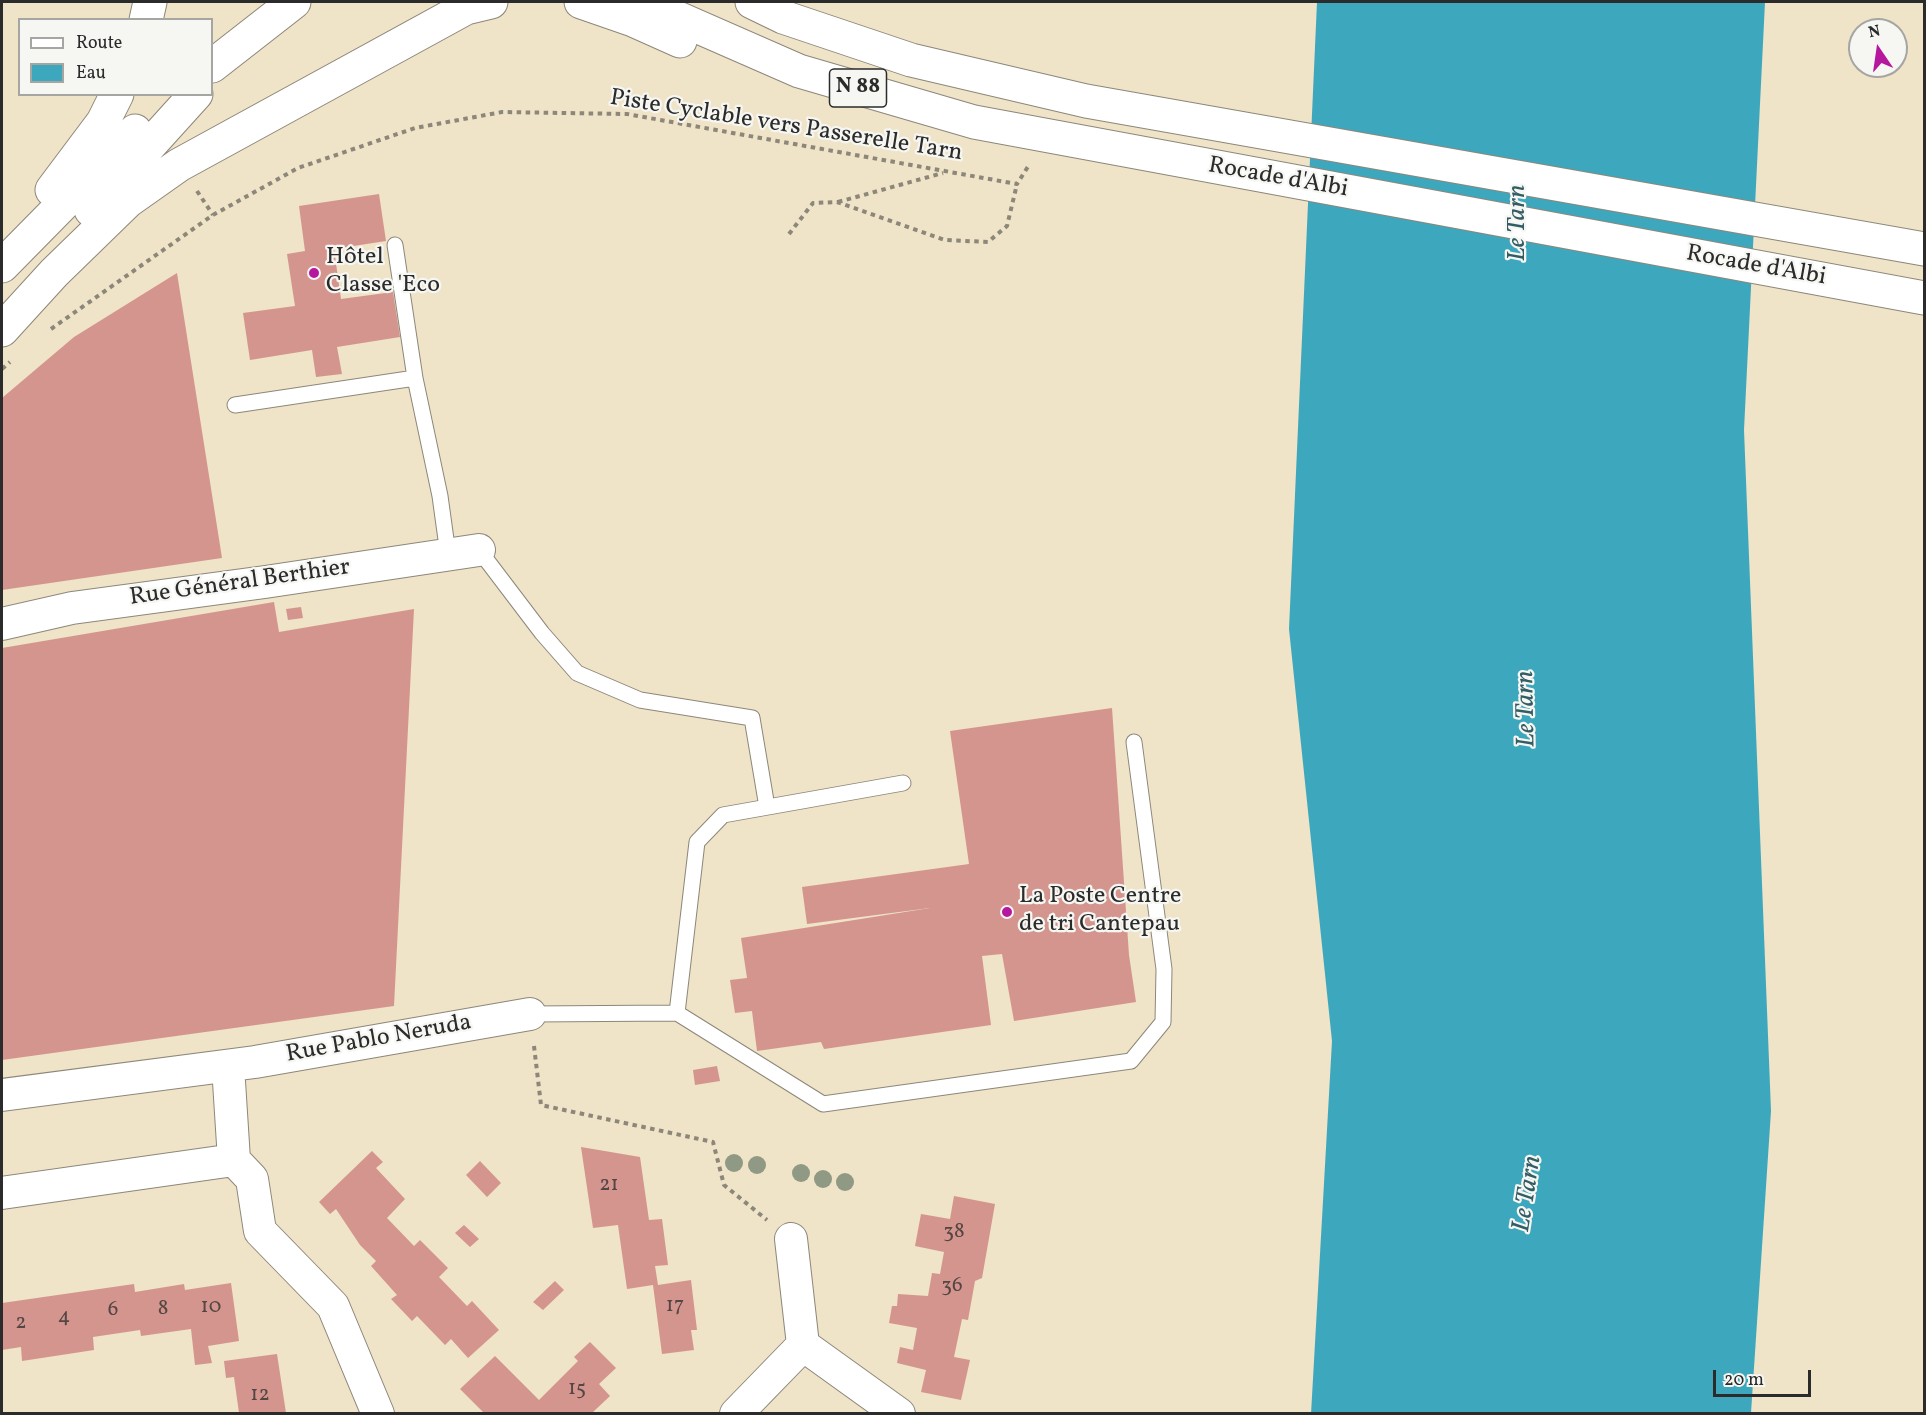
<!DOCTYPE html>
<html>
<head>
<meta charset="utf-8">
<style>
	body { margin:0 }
	#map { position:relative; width:1926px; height:1415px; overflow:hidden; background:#efe3c8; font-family:Vollkorn,serif }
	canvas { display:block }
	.frame { position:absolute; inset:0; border:3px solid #2b2b2b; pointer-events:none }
	.legend { position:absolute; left:18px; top:18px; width:195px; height:78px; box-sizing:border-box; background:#f6f6f2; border:2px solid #a5a5a2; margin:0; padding:8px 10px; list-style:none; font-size:18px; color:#2b2b2b }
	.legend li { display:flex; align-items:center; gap:12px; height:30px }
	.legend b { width:30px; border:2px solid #a5a5a2 }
	.north { position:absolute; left:1848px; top:18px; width:60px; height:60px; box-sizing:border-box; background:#f6f6f2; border:2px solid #a5a5a2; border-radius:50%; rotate:347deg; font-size:16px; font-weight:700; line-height:24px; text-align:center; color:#2b2b2b }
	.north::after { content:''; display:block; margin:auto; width:21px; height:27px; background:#b5179e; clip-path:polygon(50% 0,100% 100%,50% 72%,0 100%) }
	.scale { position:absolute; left:1713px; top:1370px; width:98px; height:27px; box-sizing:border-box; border:3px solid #2b2b2b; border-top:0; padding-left:8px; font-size:18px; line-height:21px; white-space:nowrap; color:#2b2b2b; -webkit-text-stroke:4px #f6f6f2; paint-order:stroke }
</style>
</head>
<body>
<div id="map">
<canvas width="1926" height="1415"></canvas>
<div class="frame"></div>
<ul class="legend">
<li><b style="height:8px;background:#fff"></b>Route</li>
<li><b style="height:16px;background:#3da8bd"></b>Eau</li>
</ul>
<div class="north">N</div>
<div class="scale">20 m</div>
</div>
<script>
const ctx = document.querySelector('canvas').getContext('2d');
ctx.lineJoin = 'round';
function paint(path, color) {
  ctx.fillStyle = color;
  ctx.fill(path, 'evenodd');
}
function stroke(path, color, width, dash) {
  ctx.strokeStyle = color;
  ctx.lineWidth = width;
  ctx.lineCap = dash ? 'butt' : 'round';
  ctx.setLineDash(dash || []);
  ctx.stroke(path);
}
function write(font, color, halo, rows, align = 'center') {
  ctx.font = font + ' Vollkorn,serif';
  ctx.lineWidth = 4.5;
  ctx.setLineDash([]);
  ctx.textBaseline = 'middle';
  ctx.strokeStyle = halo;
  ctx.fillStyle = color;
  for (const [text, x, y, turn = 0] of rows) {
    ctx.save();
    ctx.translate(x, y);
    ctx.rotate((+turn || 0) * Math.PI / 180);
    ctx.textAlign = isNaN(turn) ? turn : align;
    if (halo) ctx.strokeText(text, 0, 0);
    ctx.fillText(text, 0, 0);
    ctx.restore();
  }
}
paint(new Path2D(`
	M1317,2H1765L1744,430L1771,1111L1751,1413L1311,1414L1332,1041L1289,629Z`), '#3da8bd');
paint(new Path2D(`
	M379,194L386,241L334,249L341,299L393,292L400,337L337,347L342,374L316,377L312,350L250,360L243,313L295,306L287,254L305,251L299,206Z
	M177,273L222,558L2,590V398L74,337Z
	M274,602L279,632L414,609L394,1006L2,1060V648Z
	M301,607L303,618L288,620L286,609Z
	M1112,708L1129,955L1136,1002L1014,1021L1002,954L982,956L991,1025L824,1049L821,1042L757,1051L752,1011L735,1013L730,980L747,978L741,938L930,908L807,924L802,887L969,864L950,731Z
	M717,1066L720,1081L695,1085L693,1070Z
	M581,1147L640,1157L649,1220L662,1219L668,1265L655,1266L658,1285L691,1280L697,1330H691L694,1350L662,1354L653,1285L627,1289L618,1225L593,1228Z
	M372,1151L383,1162L376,1168L405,1199L387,1218L414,1246L420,1240L448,1268L439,1277L467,1306L472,1301L499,1330L468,1358L451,1339L445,1345L417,1316L412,1321L391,1299L397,1295L371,1266L376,1261L360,1245L336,1209L330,1214L319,1202Z
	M480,1161L501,1183L487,1197L466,1175Z
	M954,1196L995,1204L982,1278L975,1281L968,1320L962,1319L954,1357L970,1360L961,1400L921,1392L926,1370L897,1363L900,1347L913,1350L917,1328L889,1323L892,1306H897L898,1294L928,1296L932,1273L940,1274L944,1252L915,1246L921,1214L950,1219Z
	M464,1225L479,1239L470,1247L455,1233Z
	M555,1281L564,1290L543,1310L533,1302Z
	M231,1283L239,1341L208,1346L212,1363L195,1365L191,1329L141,1336L140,1330L93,1337L94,1350L22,1361L21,1347L2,1350V1303L134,1284L135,1292L184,1284L185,1290Z
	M590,1342L616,1368L599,1384L610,1396L592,1413H484L460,1389L495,1356L539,1400L578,1361L574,1357Z
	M277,1354L286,1413H239L234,1377L226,1378L224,1361Z`), '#d4958e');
const lane = new Path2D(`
	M395,245L415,378
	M235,405L415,378L440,496L448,554
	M479,550L542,633L577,673L640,700L752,718L767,807
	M677,1013L697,842L723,815L903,783
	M530,1014L677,1013L823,1104L1131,1061L1163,1022L1164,969L1134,742`);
const street = new Path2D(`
	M2,624L72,608L265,582L479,550
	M228,1066L234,1160L252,1179L260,1231L333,1306L378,1414
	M2,1095L255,1062L530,1014
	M2,1193L234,1160
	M803,1345L899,1414
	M736,1414L803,1345L791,1239`);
const highway = new Path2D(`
	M581,2L633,20L680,41
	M648,2L671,15L799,71L974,122L1924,298
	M752,2L783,17L911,60L1086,101L1924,249
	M146,20L150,2
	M212,66L294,2
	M52,190L103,122L117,94
	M91,210L196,94
	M2,266L135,131
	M2,330L54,273L128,201L179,165L466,8L491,2`);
stroke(lane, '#8d877a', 17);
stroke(street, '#8d877a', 34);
stroke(highway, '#8d877a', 35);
stroke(new Path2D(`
	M197,191L213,215
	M838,202L943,173
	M789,234L813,203L837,202L945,240L988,242L1007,226L1017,184
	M51,329L213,215L298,168L415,128L502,112L627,114L1017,184L1029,165
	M2,369L10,362
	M534,1046L541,1105L713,1142L724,1185L767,1220`), '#8d877a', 4, [4.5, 4.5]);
stroke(lane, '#fff', 15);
stroke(street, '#fff', 32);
stroke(highway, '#fff', 33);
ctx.fillStyle = '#909983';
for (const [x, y] of [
	[734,1163],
	[757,1165],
	[801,1173],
	[823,1179],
	[845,1182]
]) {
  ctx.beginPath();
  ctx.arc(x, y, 9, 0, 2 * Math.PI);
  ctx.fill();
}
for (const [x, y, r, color] of [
	[314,273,6,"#b5179e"],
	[1007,912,6,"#b5179e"]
]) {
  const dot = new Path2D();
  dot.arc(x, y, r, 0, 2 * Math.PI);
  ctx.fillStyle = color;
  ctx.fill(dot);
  stroke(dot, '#f6f6f2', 2);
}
write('21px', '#554644', null, [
	["21",609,1186],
	["38",954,1233],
	["36",952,1287],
	["17",675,1307],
	["10",211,1308],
	["8",163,1310],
	["6",113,1311],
	["4",64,1318],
	["2",21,1324],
	["15",577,1390],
	["12",260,1396]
]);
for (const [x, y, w] of [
	[858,88,57]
]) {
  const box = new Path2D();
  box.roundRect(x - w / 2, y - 19, w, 38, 4.5);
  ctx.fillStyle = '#f6f6f2';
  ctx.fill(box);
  stroke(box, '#2b2b2b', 1.5);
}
write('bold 22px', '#2b2b2b', null, [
	["N 88",858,88]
]);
write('24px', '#2b2b2b', '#f6f6f2', [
	["Piste Cyclable vers Passerelle Tarn",786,127,9],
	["Rocade d'Albi",1278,179,10],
	["Rocade d'Albi",1756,267,10],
	["Rue Général Berthier",240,584,-8],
	["Rue Pablo Neruda",379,1040,-10]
]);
write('24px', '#2b2b2b', '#f6f6f2', [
	["Hôtel",326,259],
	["Classe 'Eco",326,287],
	["La Poste Centre",1019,898],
	["de tri Cantepau",1019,926]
], 'left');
write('italic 26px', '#325d65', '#f6f6f2', [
	["Le Tarn",1519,223,-90],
	["Le Tarn",1528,709,-91],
	["Le Tarn",1529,1194,-81]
]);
</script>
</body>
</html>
